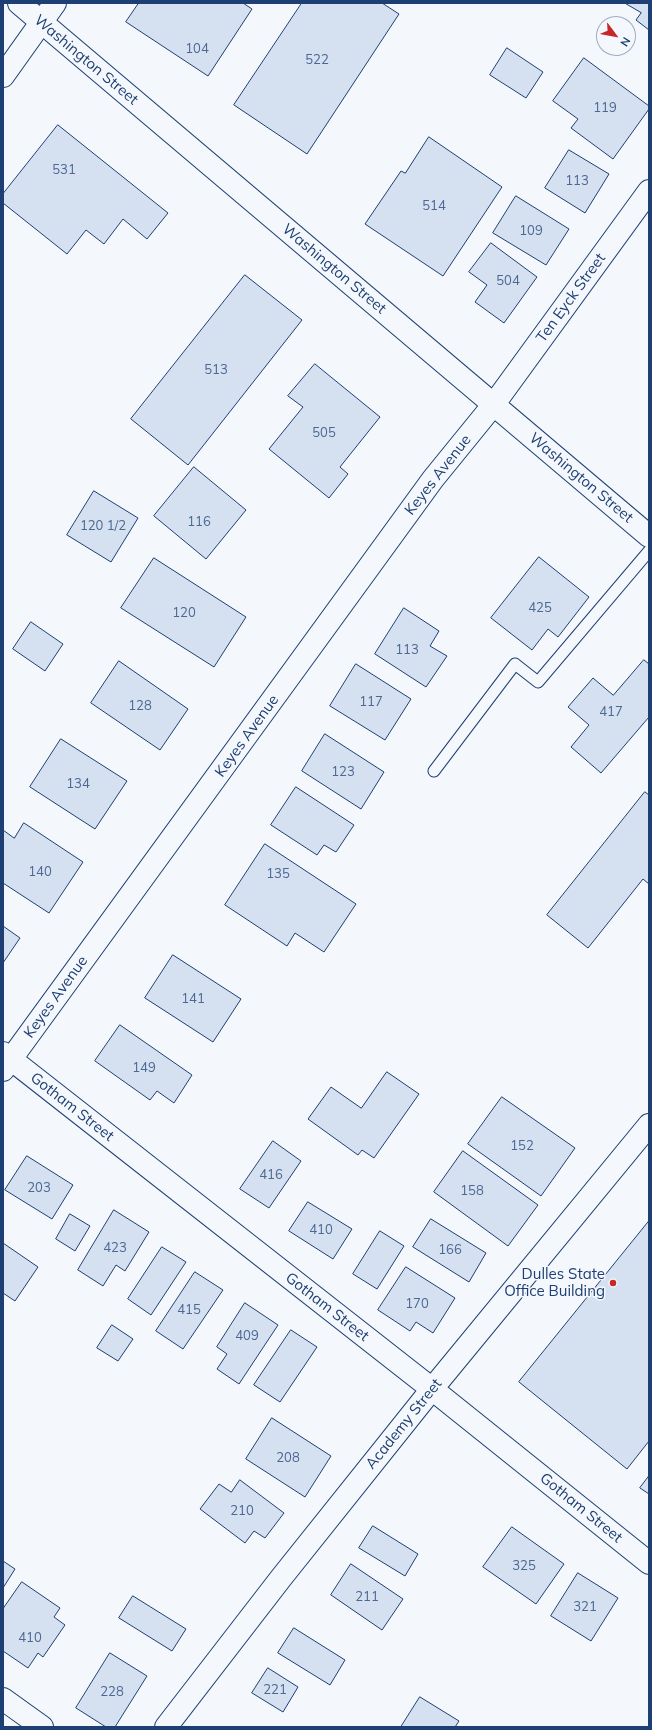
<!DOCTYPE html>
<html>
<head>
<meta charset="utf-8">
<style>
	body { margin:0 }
	#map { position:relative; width:652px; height:1730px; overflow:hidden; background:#f4f7fb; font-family:Mulish,sans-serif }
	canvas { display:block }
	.frame { position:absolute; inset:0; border:4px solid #1d3f73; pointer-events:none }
	.north { position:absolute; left:596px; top:16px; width:40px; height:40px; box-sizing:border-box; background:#f4f7fb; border:1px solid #9eadc5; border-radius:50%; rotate:122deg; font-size:11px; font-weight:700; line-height:16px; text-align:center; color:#1d3f73 }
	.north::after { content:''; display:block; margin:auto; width:14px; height:18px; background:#c62828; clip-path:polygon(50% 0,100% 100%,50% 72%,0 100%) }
</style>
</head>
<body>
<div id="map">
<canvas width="652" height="1730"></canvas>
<div class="frame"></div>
<div class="north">N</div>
</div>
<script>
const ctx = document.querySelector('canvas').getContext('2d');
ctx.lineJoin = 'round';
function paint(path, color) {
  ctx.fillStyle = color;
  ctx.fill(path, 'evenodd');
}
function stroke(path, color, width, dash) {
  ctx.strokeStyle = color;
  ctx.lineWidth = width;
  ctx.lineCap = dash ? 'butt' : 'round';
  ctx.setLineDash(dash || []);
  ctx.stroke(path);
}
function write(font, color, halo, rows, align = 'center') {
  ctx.font = font + ' Mulish,sans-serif';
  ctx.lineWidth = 3;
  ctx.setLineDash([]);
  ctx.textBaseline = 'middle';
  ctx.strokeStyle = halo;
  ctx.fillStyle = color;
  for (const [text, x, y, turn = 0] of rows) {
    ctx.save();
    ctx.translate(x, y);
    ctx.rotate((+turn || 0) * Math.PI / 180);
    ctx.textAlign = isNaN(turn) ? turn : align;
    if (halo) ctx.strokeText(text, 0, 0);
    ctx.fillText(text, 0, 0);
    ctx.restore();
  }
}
const building = new Path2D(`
	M139,3H243L252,9L208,76L126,22Z
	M302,3H382L399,14L307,154L234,105Z
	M625,3H649V30L636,20L641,13Z
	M507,48L543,72L526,98L490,75Z
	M584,58L649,106V109L613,159L571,128L578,119L553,101Z
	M58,125L168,213L147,239L123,219L104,244L86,230L67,254L3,203V194Z
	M429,137L502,187L443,276L365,224L401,171L405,173Z
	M569,150L609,174L585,213L545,188Z
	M516,196L569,229L546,265L493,233Z
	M491,243L537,277L504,323L475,302L487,285L469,272Z
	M245,275L302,320L188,465L131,419Z
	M315,364L380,417L340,467L348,474L329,498L269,449L303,407L288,396Z
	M194,467L246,510L206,559L154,516Z
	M94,491L138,518L111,562L67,535Z
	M539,557L589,597L558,637L548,629L532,650L491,618Z
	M154,558L246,617L214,667L121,608Z
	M404,608L439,631L430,646L447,656L426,687L375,654Z
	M31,622L63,644L45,671L13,649Z
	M644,660L649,664V717L601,773L571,747L589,725L568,707L593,678L613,695Z
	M119,661L188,709L160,750L91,703Z
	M356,664L411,699L385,740L330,706Z
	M325,734L384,772L361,809L302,771Z
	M61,739L127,781L95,829L30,787Z
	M296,787L354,825L336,852L324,845L317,855L271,825Z
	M645,792L649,795V884L643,879L588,948L547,915Z
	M24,823L83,862L49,913L3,883V830L14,838Z
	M265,844L356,904L324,952L295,933L287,946L225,905Z
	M3,926L20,938L3,963Z
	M173,955L241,999L213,1042L145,998Z
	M120,1025L192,1075L174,1103L157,1091L150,1100L95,1061Z
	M387,1072L419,1094L374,1158L362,1150L358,1155L308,1119L331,1087L361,1108Z
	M502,1097L575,1148L541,1196L468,1144Z
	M273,1141L301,1161L269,1208L240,1189Z
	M463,1151L538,1205L508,1246L434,1192Z
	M27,1156L73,1185L52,1219L5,1190Z
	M308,1202L352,1229L333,1259L289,1231Z
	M114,1210L149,1232L125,1271L116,1265L103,1286L78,1270Z
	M70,1214L90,1226L75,1251L56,1239Z
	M431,1219L486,1253L469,1282L413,1247Z
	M649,1221V1441L627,1469L519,1382Z
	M380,1231L404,1246L377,1289L353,1274Z
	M3,1243L38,1267L15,1301L3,1293Z
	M162,1247L186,1262L151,1315L128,1299Z
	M406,1267L455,1298L433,1333L416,1322L410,1331L378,1310Z
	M195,1272L223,1290L183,1349L156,1331Z
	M245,1303L278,1325L239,1384L217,1369L227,1354L217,1347Z
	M112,1325L133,1339L118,1361L97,1348Z
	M291,1330L317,1347L280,1402L254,1385Z
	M272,1418L331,1456L305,1497L246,1459Z
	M649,1476V1494L640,1488Z
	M240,1480L284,1513L265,1538L254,1531L245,1543L200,1509L219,1484L231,1492Z
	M373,1526L418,1554L405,1576L359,1548Z
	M512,1527L564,1564L536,1604L483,1567Z
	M3,1561L15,1569L3,1588Z
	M351,1564L403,1599L382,1630L331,1595Z
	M578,1573L618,1598L591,1641L551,1616Z
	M22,1582L60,1608L54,1617L65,1625L43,1657L38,1653L28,1668L3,1651V1609Z
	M133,1596L186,1629L172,1651L119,1618Z
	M294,1628L345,1660L330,1685L278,1653Z
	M110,1653L147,1676L115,1727H106L76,1708Z
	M268,1668L298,1687L283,1712L252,1693Z
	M420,1697L459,1721L455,1727H401Z`);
paint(building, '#d5e0f0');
stroke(building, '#1d3f73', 1);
const lane = new Path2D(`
	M434,771L515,664L538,682L649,551`);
const street = new Path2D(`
	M3,1053L432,1389L649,1563
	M3,1070L433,479L494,404L649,191
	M3,1699L42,1727
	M166,1727L281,1578L432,1389L649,1125`);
const secondary = new Path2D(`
	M3,76L55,3`);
const primary = new Path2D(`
	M19,3L649,536`);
stroke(lane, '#1d3f73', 13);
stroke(street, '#1d3f73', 24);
stroke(secondary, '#1d3f73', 24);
stroke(primary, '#1d3f73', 24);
stroke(lane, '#f4f7fb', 11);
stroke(street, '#f4f7fb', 22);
stroke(secondary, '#f4f7fb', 22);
stroke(primary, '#f4f7fb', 22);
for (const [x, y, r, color] of [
	[613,1283,4,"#c62828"]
]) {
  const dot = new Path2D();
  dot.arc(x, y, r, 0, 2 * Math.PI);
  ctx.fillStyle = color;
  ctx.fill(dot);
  stroke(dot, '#f4f7fb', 1.5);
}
write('13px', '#4b6792', null, [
	["104",197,49],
	["522",317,60],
	["119",605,108],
	["531",64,170],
	["113",577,181],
	["514",434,206],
	["109",531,231],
	["504",508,281],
	["513",216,370],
	["505",324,433],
	["116",199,522],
	["120 1/2",103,526],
	["425",540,608],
	["120",184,613],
	["113",407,650],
	["117",371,702],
	["128",140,706],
	["417",611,712],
	["123",343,772],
	["134",78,784],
	["140",40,872],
	["135",278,874],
	["141",193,999],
	["149",144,1068],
	["152",522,1146],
	["416",271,1175],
	["203",39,1188],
	["158",472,1191],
	["410",321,1230],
	["423",115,1248],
	["166",450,1250],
	["170",417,1304],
	["415",189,1310],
	["409",247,1336],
	["208",288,1458],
	["210",242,1511],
	["325",524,1566],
	["211",367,1597],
	["321",585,1607],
	["410",30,1638],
	["221",275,1690],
	["228",112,1692]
]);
write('15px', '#1d3f73', '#f4f7fb', [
	["Washington Street",86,60,40],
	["Washington Street",334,269,40],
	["Ten Eyck Street",571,298,-54],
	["Keyes Avenue",438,475,-52],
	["Washington Street",581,478,40],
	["Keyes Avenue",247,736,-54],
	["Keyes Avenue",56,997,-54],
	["Gotham Street",72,1107,38],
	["Gotham Street",327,1307,38],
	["Academy Street",404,1424,-51],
	["Gotham Street",581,1508,39]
]);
write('15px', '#1d3f73', '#f4f7fb', [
	["Dulles State",605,1274],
	["Office Building",605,1291]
], 'right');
</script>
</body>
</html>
